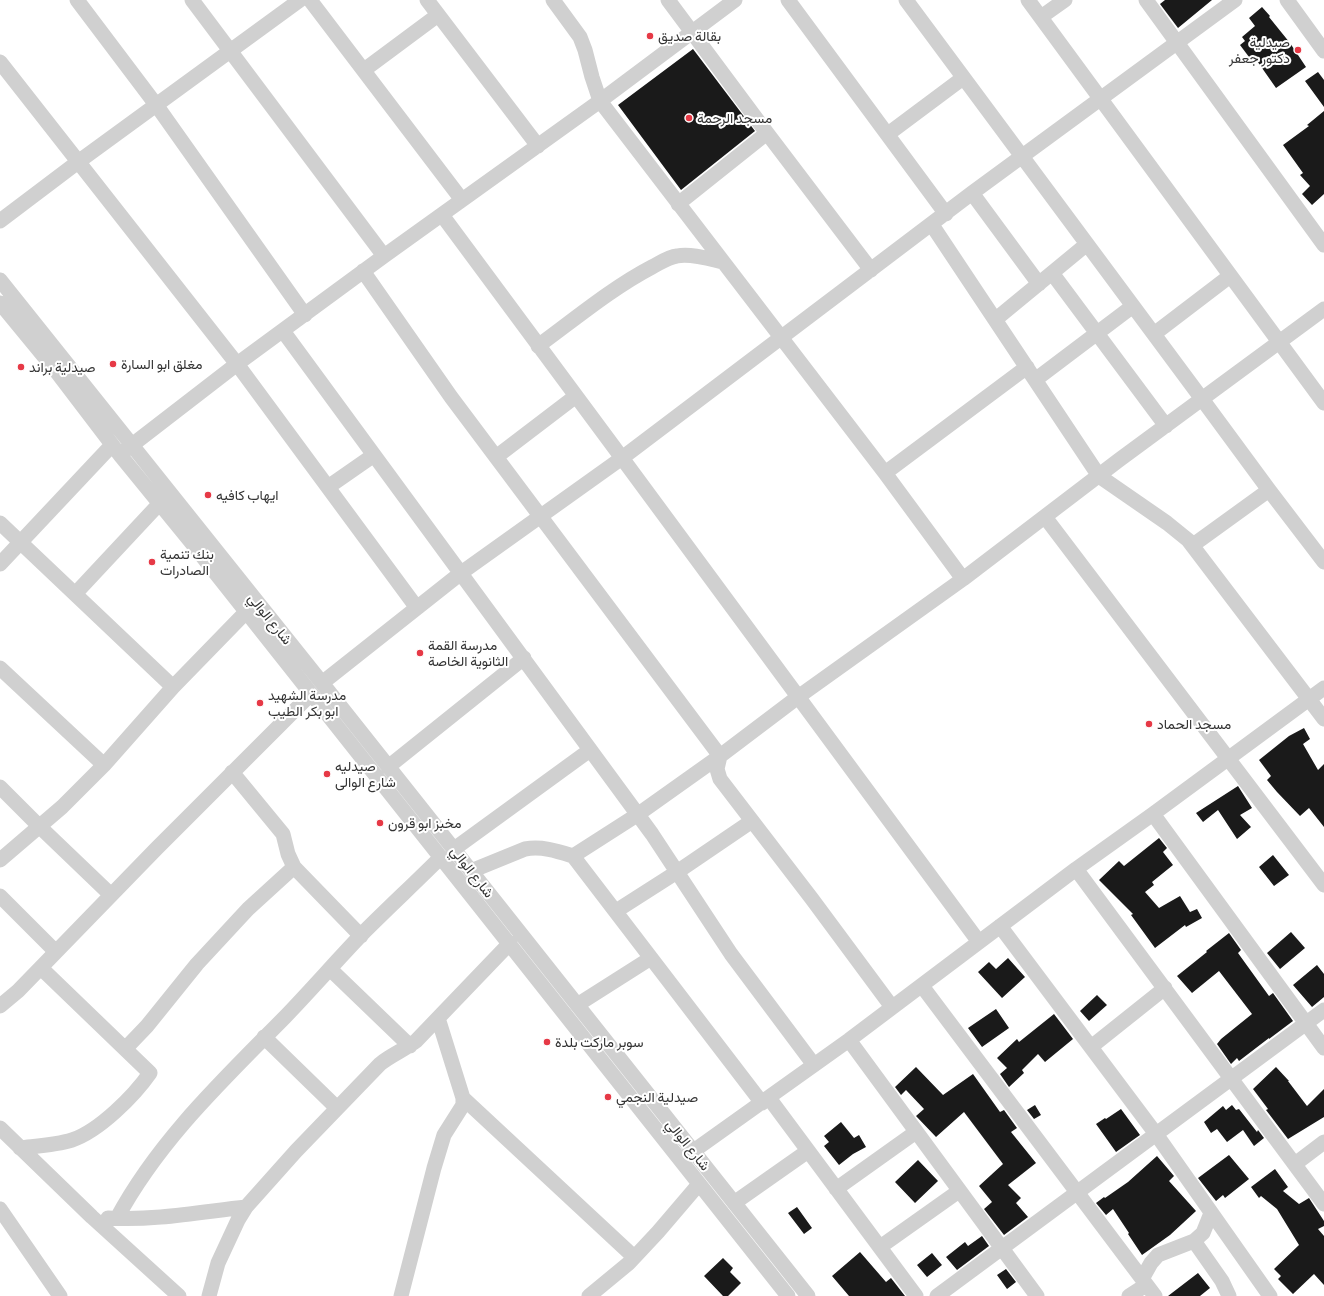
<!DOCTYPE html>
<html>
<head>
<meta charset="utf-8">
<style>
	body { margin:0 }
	canvas { display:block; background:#fff }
</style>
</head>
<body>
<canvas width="1324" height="1296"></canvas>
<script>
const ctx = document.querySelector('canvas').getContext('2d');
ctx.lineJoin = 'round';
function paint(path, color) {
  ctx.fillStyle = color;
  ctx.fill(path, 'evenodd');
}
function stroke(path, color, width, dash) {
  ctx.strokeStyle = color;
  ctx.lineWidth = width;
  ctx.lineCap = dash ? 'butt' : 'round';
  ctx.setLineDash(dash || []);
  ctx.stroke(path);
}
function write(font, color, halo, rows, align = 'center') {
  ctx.font = font + ' Commissioner,Vazirmatn,sans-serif';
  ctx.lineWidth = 4;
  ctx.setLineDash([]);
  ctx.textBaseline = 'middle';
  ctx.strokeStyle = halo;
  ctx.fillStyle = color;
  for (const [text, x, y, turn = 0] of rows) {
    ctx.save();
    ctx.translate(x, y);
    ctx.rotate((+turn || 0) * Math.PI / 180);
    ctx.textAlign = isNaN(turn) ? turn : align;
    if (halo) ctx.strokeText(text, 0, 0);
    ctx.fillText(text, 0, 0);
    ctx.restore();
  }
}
paint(new Path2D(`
	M1165,0H1212L1178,28L1160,4Z
	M1262,7L1270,16L1269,17L1290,43L1306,67L1276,88L1255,58L1252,61L1240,45L1245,41L1242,37L1255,26L1249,18Z
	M693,49L755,131L681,190L618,105Z
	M1318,72L1324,80V107L1305,81Z
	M1324,111V194L1312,205L1302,194L1310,186L1300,175L1303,173L1283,145L1309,126L1307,125Z
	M1304,728L1310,739L1303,744L1318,770L1324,764V827L1309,808L1300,816L1277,792L1267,780L1271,776L1259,760L1289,736Z
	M1238,786L1252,808L1240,815L1251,827L1237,839L1218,810L1203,822L1196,813Z
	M1159,838L1167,848L1163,852L1173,865L1152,882L1154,885L1145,892L1159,908L1180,896L1190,912L1197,909L1202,918L1186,927L1185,925L1155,948L1131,915L1133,914L1099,880L1119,861L1124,866Z
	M1273,855L1289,875L1274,886L1259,867Z
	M1291,932L1305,948L1280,969L1267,953Z
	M1229,933L1241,950L1238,953L1269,996L1273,993L1293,1021L1269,1039V1038L1239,1061L1237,1058L1231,1064L1217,1044L1221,1039L1252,1014L1219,971L1192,993L1177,976L1207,952L1206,951Z
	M1008,958L1025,977L1002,998L978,972L989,962L996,969Z
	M1317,965L1324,974V997L1312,1007L1293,985Z
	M1097,995L1107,1005L1089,1021L1080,1011Z
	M996,1009L1009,1028L982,1047L968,1028Z
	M1054,1014L1073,1039L1045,1062L1038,1054L1022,1070L1024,1073L1009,1087L1000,1074L1007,1068L997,1058L1017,1039L1019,1042Z
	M916,1067L943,1095L973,1074L1000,1112L1004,1110L1017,1128L1011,1132L1036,1163L1008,1185L1021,1198L1016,1203L1028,1217L1004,1235L984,1209L992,1202L979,1186L1003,1164L964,1112L936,1137L916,1116L924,1109L906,1090L901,1095L895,1087Z
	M1276,1067L1289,1081H1288L1307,1106L1324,1089V1117L1288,1139L1266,1110L1268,1109L1253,1089Z
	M1035,1105L1041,1115L1034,1119L1027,1110Z
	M1232,1105L1236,1110L1239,1109L1257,1132L1258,1130L1264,1138L1254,1146L1243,1130L1227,1142L1217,1129L1211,1133L1204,1122L1223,1106L1226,1110Z
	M1121,1109L1140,1135L1116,1152L1096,1124L1105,1118L1106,1119Z
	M841,1122L854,1138L859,1135L866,1147L853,1154L839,1165L824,1146L829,1142L824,1136Z
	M1229,1155L1249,1179L1225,1198L1223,1195L1216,1201L1198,1178Z
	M1157,1156L1174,1176L1169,1181L1196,1211L1170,1235L1142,1255L1128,1234L1129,1233L1113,1209L1106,1215L1096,1203L1104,1197L1105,1198L1128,1182Z
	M918,1160L938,1181L915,1203L895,1182Z
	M1275,1169L1288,1187L1283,1191L1299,1204L1309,1198L1324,1221V1226L1318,1229L1324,1236V1285L1314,1274L1293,1294L1278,1279L1281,1276L1274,1269L1299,1245L1277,1209L1261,1196L1259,1198L1251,1187Z
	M797,1207L812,1228L804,1234L788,1213Z
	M982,1236L989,1246L957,1270L946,1257L965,1242L968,1246Z
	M860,1252L886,1282L891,1278L905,1296H849L832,1276Z
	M932,1253L942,1265L927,1277L917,1265Z
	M723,1258L733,1268L730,1272L741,1283L728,1296H723L704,1276Z
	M1006,1269L1016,1282L1007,1289L997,1275Z
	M1198,1273L1210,1288L1200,1296H1168Z`), '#1a1a1a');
stroke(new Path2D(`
	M77,0L157,106L305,315
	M192,0L384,256
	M310,0L462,200
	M427,0L538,146
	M553,0L580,37L585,50L592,77L600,101L885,473L963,579
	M668,0L767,133L871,270
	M788,0L946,214
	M906,0L1202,399L1269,490L1324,562
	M1028,0L1324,403
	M1146,0L1324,245
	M1287,0L1324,51
	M1041,17L1065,0
	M0,62L237,364L417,608
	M364,70L438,15
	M888,134L963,78
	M972,193L1039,284
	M678,204L767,133
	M442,215L622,458L979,942
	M0,221L78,162L300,0
	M932,225L1099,476L1167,523L1188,540L1324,719
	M363,271L451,397L720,756L717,769L720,779L812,899L892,1007
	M1052,273L1166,426
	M0,280L322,683L808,1296
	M0,303L56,371L120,455L191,542L788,1296
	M996,319L1087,244
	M283,331L652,834L731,954L814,1065
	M1154,334L1230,276
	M538,346C575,319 612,288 652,267C660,263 668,257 677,256C690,253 710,259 723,262
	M1035,380L1133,306
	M123,452L237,364L384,256L600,101L735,0
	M496,457L576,396
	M885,473L1027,367
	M328,487L374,455
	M1045,517L1324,885
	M0,523L173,687
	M1193,545L1269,490
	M0,564L112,445
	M75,594L160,503
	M0,668L104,765
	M322,683L461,573L622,458L972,193L1235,0
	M388,767L524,658
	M232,772L283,834L288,854L294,867L361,936
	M0,787L40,827L111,895
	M1153,814L1324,1048
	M454,849L590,750
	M573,856L637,815L720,756L798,697L963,579L1119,460L1324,309
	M0,860L62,807L104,765L173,687L246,612
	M1076,869L1324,1204
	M471,871L525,849C542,846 557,851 573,856L762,1103
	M0,896L56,952
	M616,911L677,872L752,821
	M1000,926L1156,1134L1270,1296
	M330,969L410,1046
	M922,986L1155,1296
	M577,1005L651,958
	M0,1006L18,991L156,849L311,694
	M264,1037L337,1108
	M849,1040L1037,1296
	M1091,1047L1165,988
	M125,1049L147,1026L197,964L248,909L294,867
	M463,1098L634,1257
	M769,1098L916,1296
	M0,1128L92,1217L179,1296
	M20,1148C37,1146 56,1145 72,1140C99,1131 134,1096 150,1073L41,968
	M685,1157L849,1040L1076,869L1153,814L1324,688
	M1295,1164L1324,1142
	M836,1189L916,1132
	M734,1203L808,1151
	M0,1209L60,1296
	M108,1218C154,1221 201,1212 246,1207
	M117,1218C159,1140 223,1080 285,1017C312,989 338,959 365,931C390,906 416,882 441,857
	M1194,1241L1222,1281L1229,1296
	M880,1247L959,1191
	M1142,1279L1151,1263L1158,1255L1194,1241L1203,1233L1211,1213
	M209,1296L218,1263L238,1220L246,1207L296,1151L380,1064C391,1055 404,1050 416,1041L510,943
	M401,1296L434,1168L444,1135L463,1105V1098L438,1018
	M589,1296L629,1263L658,1232L699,1184
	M937,1296L1324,1010
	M1129,1296L1146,1285`), '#d0d0d0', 15);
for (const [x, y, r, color] of [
	[650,36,4,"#e63946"],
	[1298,50,4,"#e63946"],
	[689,118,4,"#e63946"],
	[113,364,4,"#e63946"],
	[21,367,4,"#e63946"],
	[208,495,4,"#e63946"],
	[152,562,4,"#e63946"],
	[420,653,4,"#e63946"],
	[260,703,4,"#e63946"],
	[1149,724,4,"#e63946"],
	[327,774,4,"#e63946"],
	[380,823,4,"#e63946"],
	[547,1042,4,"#e63946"],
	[608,1097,4,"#e63946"]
]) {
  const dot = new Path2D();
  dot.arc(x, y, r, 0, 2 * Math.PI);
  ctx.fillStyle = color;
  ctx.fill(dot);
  stroke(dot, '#fff', 1.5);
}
write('14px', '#333', '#fff', [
	["بقالة صديق",658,36],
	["صيدلية",1290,42,"right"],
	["دكتور جعفر",1290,58,"right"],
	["مسجد الرحمة",697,118],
	["مغلق ابو السارة",121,364],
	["صيدلية براند",29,367],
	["ايهاب كافيه",216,495],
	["بنك تنمية",160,554],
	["الصادرات",160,570],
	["مدرسة القمة",428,645],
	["الثانوية الخاصة",428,661],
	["مدرسة الشهيد",268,695],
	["ابو بكر الطيب",268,711],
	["مسجد الحماد",1157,724],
	["صيدليه",335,766],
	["شارع الوالى",335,782],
	["مخبز ابو قرون",388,823],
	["سوبر ماركت بلدة",555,1042],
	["صيدلية النجمي",616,1097]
], 'left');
write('14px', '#333', '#fff', [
	["شارع الوالي",270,619,51],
	["شارع الوالي",472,872,52],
	["شارع الوالي",688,1145,51]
]);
</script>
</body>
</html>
